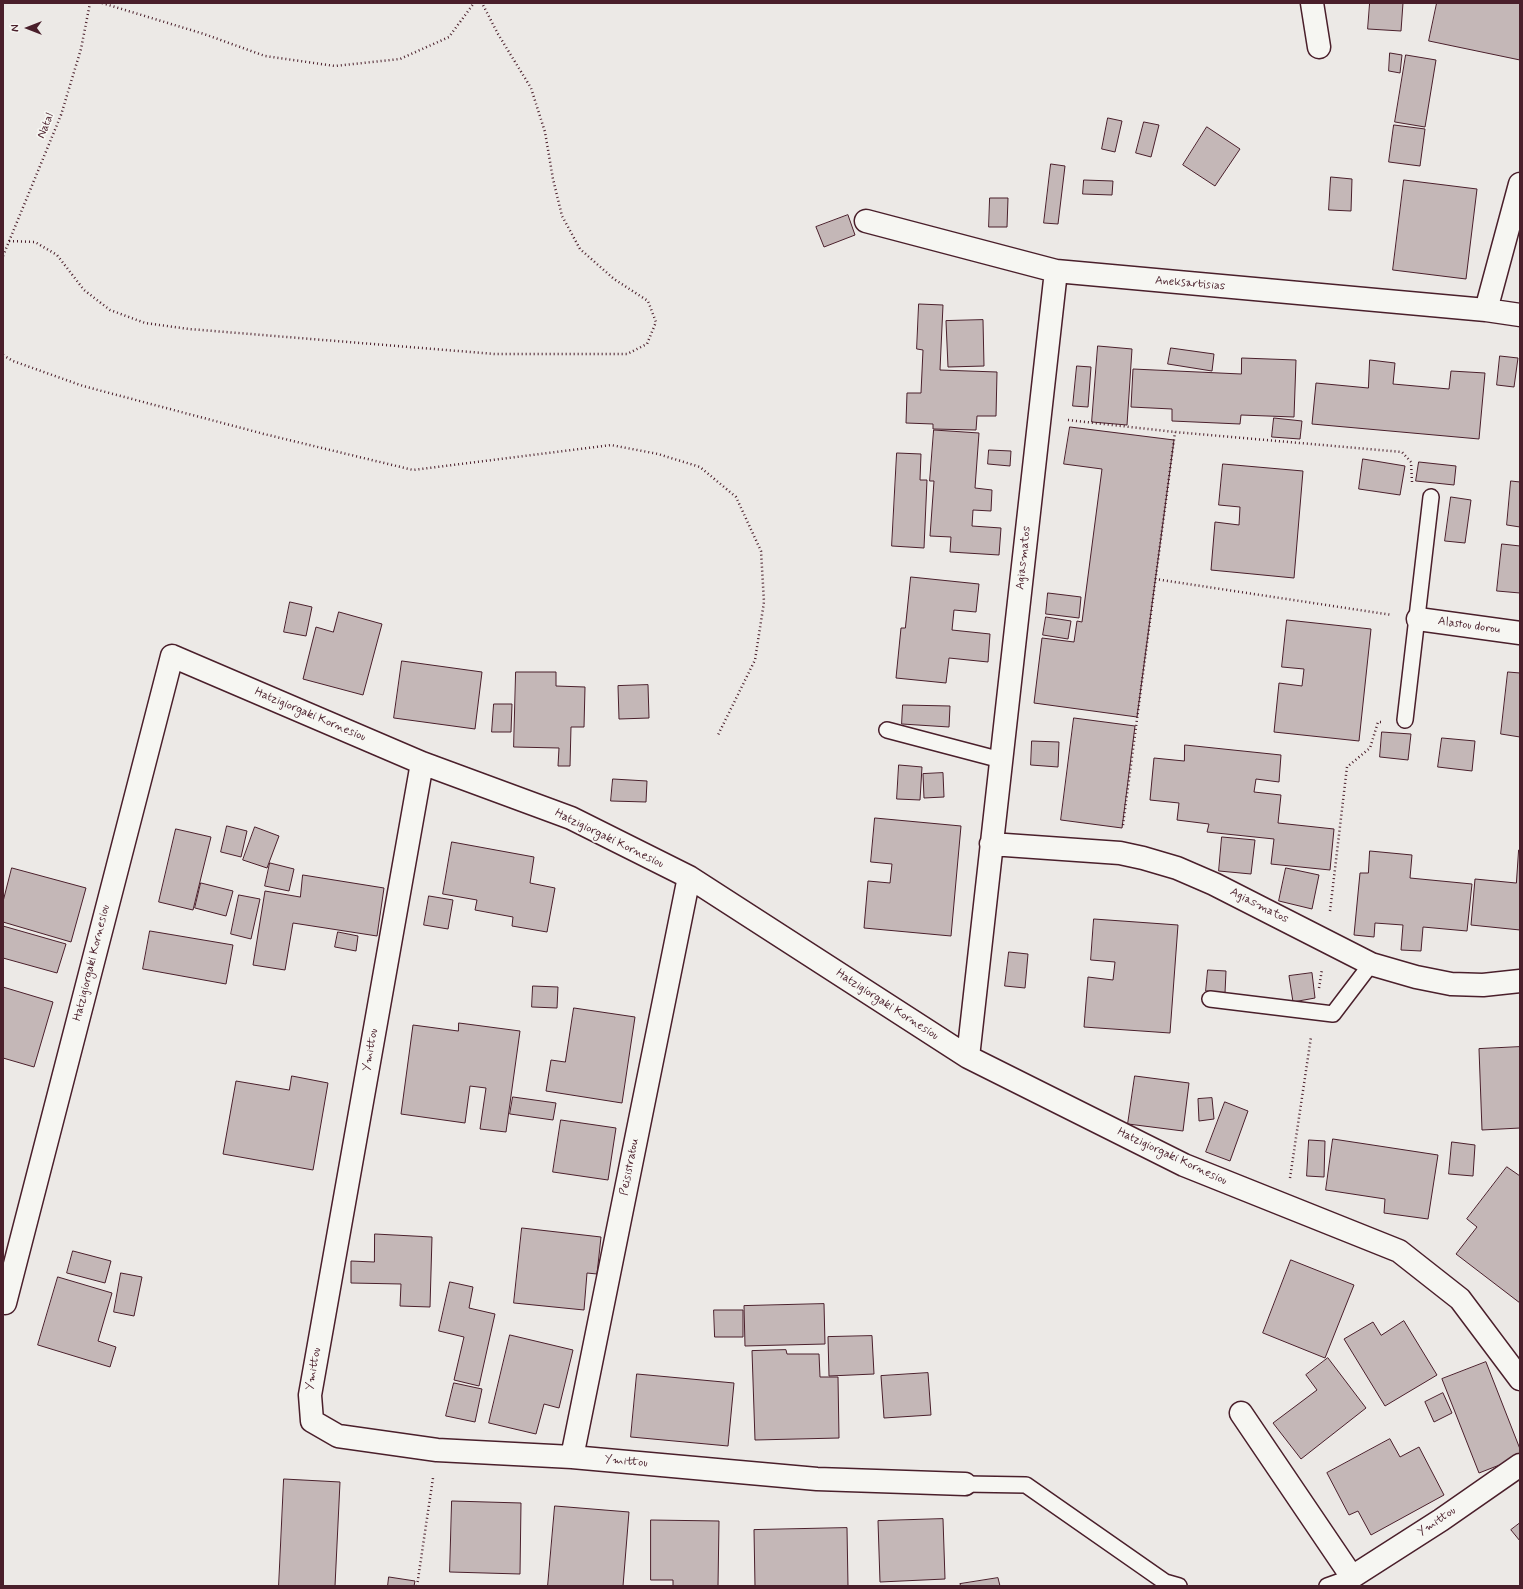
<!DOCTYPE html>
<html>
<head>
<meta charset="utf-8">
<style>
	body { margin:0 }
	#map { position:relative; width:1523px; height:1589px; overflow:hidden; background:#ece9e6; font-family:Mynerve,sans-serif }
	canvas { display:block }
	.frame { position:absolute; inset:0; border:4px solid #4a1f2b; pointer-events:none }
	.north { position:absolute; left:8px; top:8px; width:40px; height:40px; -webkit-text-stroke:3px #f6f6f2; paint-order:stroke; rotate:270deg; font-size:11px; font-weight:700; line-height:16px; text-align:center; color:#4a1f2b }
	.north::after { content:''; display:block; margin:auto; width:14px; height:18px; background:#4a1f2b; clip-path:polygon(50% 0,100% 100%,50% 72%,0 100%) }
</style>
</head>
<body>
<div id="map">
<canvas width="1523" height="1589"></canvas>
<div class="frame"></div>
<div class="north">N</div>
</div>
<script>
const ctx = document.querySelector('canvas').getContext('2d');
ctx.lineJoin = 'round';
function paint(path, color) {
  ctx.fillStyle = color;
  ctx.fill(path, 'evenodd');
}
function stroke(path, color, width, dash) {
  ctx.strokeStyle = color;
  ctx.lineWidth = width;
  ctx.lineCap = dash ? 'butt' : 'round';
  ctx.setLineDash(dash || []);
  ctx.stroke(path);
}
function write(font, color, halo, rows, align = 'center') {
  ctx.font = font + ' Mynerve,sans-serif';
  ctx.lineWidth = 3.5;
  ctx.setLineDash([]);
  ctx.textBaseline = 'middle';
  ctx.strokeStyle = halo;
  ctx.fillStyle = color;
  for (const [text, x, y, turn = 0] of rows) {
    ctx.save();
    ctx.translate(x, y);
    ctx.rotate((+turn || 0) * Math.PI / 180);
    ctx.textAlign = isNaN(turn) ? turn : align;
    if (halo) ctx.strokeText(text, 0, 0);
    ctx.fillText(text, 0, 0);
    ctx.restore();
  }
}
const building = new Path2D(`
	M1370,3H1403L1401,31L1368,29Z
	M1437,3H1520V60L1429,41Z
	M1390,53L1402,55L1400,73L1389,71Z
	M1406,55L1436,60L1425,127L1395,122Z
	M1108,118L1122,121L1115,152L1102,149Z
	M1144,122L1159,125L1151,157L1136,153Z
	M1394,125L1425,129L1420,166L1389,162Z
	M1207,127L1240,149L1215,186L1183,165Z
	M1051,164L1065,166L1058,224L1044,223Z
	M1331,177L1352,179L1351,211L1329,210Z
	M1084,180L1113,181L1112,195L1083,194Z
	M1404,180L1477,189L1466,279L1393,270Z
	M990,198H1008L1007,227H989Z
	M848,215L855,235L824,247L816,227Z
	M919,304L943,305L940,370L997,372L996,416H977L976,430L933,429V424L906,423L907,393H921L923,350L917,349Z
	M983,320L984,366L948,367L946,321Z
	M1098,346L1132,349L1127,425L1092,422Z
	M1171,348L1214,354L1212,371L1168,364Z
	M1500,356L1518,358L1514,387L1497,385Z
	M1242,358L1296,360L1294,417L1241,415L1240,424L1172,421V409L1131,407L1133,369L1241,374Z
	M1370,360L1395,363L1393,384L1449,389L1451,371L1485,373L1479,439L1312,424L1316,383L1368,388Z
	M1077,366L1091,367L1088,407L1073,406Z
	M1274,418L1302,421L1300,439L1272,437Z
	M1070,427L1174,440L1137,717L1034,703L1042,638L1074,642L1077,621L1082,622L1102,469L1064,464Z
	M934,430L979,433L975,488L992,490L991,511L973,510L972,526L1001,528L999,555L950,552L951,537L930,536L934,481H930Z
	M989,450L1011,451L1010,466L988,464Z
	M897,453L921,454L920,480H927L924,548L892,546Z
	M1363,459L1405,466L1400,495L1359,489Z
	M1419,462L1456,466L1454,485L1416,481Z
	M1223,464L1303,471L1294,578L1211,570L1215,522L1239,525L1240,507L1219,505Z
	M1511,481L1520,482V527L1507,525Z
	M1451,497L1471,500L1465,543L1445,541Z
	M1502,544L1520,546V593L1497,591Z
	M911,577L979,584L976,612L954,610L952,630L990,634L988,662L949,658L946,683L896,678L901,628H905Z
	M1048,593L1081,597L1079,618L1046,614Z
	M290,602L312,607L306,636L284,632Z
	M339,612L382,624L363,695L303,679L316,627L333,632Z
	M1046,617L1071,621L1068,639L1043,635Z
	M1287,620L1371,629L1359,741L1274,732L1279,683L1302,686L1304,669L1282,667Z
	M402,661L482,672L475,729L394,718Z
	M516,672H556V686L585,687L584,727H571L570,766H558L559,748L514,747Z
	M1508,672L1520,673V737L1501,734Z
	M648,685L649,718L619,719L618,686Z
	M494,704H512L511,732H492Z
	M903,705L950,706L949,727L902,724Z
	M1074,718L1135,726L1122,828L1061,820Z
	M1382,732L1411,734L1408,760L1380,757Z
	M1442,738L1475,741L1472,771L1438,767Z
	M1032,741L1059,742L1058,767L1031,765Z
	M1185,745L1281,755L1279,782L1256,779L1254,792L1281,795L1278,823L1334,829L1330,870L1271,864L1274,839L1207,832L1209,824L1177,820L1179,803L1150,800L1154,758L1184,761Z
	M899,765L922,767L920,800L897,799Z
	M943,773L944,797L924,798L923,774Z
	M613,779L647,781L646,802L611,801Z
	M875,818L961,826L951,936L864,928L868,881L890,883L892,864L871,862Z
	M227,826L247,831L241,857L221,852Z
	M255,827L279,836L267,868L243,860Z
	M176,829L211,837L193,910L159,902Z
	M1222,837L1255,840L1251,874L1219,871Z
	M452,842L534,857L530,883L555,888L547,932L512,926L513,917L475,910L477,900L443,894Z
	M1519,850H1520V930L1471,925L1475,879L1516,883Z
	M1370,851L1412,855L1410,878L1472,884L1467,931L1423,927L1421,951L1401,950L1403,925L1375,923L1374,937L1354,935L1360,873H1368Z
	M270,863L294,869L289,891L265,886Z
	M12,868L86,888L71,942L3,922V902Z
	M1286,868L1319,875L1312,909L1279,901Z
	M303,875L384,888L377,936L293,923L285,970L253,965L265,891L300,897Z
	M201,883L233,891L226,916L195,908Z
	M239,895L260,899L251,939L231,934Z
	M429,896L453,900L448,929L424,925Z
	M1094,919L1178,925L1170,1033L1084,1027L1088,977L1113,980L1115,962L1091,960Z
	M3,926L66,944L57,973L3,958Z
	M150,931L233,945L226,984L143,969Z
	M338,932L358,936L356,951L335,947Z
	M1009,952L1028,954L1025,988L1005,986Z
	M1208,970L1226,971L1225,993L1206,991Z
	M1312,973L1315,998L1293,1002L1289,976Z
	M533,986L558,987L557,1008L532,1007Z
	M3,987L53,1002L34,1067L3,1058Z
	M574,1008L635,1017L622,1103L546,1091L551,1060L565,1062Z
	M459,1023L520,1031L506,1132L480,1129L486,1088L470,1086L465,1123L401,1114L413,1025L458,1031Z
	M1520,1047V1128L1482,1130L1479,1049Z
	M292,1076L328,1083L313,1170L223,1154L236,1081L289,1090Z
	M1135,1076L1189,1083L1183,1131L1128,1124Z
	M513,1097L556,1103L553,1120L510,1114Z
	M1212,1098L1214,1119L1199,1121L1198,1099Z
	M1225,1102L1248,1111L1230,1161L1206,1152Z
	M561,1120L616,1128L608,1180L553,1172Z
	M1333,1139L1438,1155L1428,1219L1384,1213L1385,1199L1326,1190Z
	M1309,1140L1325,1141L1324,1177L1307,1176Z
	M1452,1142L1475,1145L1473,1176L1449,1174Z
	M1507,1167L1520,1176V1303L1456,1254L1477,1227L1467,1219Z
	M522,1228L601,1237L597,1274L587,1273L584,1310L514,1303Z
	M375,1234L432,1237L430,1307L400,1306L401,1284L351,1283V1261L374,1262Z
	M73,1251L111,1261L105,1283L67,1273Z
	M1291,1260L1354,1285L1325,1358L1263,1333Z
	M121,1273L142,1277L134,1316L114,1312Z
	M58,1277L112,1293L98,1341L116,1347L110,1367L38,1345Z
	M450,1282L473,1287L469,1308L495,1314L479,1386L454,1380L464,1337L439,1331Z
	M824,1304L825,1344L745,1346L744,1306Z
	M714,1310H743V1337H715Z
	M1404,1321L1437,1375L1385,1406L1344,1339L1373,1322L1381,1335Z
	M510,1335L573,1350L559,1408L544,1404L536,1434L489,1423Z
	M872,1336L874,1374L829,1376L828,1337Z
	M786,1350L787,1354H819L820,1377H838L839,1438L755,1440L752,1351Z
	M1328,1358L1366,1408L1301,1459L1273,1423L1317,1390L1306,1375Z
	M1486,1362L1520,1449V1457L1479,1473L1442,1379Z
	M928,1373L931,1415L884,1418L881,1376Z
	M637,1374L734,1383L728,1446L631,1437Z
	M454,1383L482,1389L475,1422L446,1416Z
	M1443,1393L1452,1413L1434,1422L1425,1402Z
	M1390,1439L1400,1457L1419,1447L1444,1495L1371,1535L1358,1511L1349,1515L1327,1473Z
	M284,1479L340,1482L335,1586H279Z
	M452,1501L521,1503L520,1574L450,1572Z
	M555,1506L629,1512L623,1586H548Z
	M943,1519L945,1579L880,1582L878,1521Z
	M651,1520L719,1521L718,1586H673V1580H651Z
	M1520,1523V1541L1511,1530Z
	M847,1528L848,1586H755L754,1530Z
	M389,1577L415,1581L414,1586H388Z
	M998,1578L1000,1586H961L960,1584Z`);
paint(building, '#c4b7b7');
stroke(building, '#4a1f2b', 1);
const service = new Path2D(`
	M1405,720L1431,497
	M887,730L1001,760
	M1210,999L1333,1014L1371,964
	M965,1484L1026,1485L1165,1582L1179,1586
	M1327,1586L1352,1577`);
const minor = new Path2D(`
	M1312,3L1319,47
	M866,221L1056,271L1486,310L1520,315
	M1486,310L1520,184
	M1418,619L1520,633
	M422,763L310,1395L312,1421L338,1436L437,1450L572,1457L817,1479L965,1484
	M991,844L1120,853L1143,858L1177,868L1214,884L1371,964L1416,977L1451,984L1483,985L1520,981
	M968,1057L1056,271
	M5,1303L172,656L422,763L571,818L689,877L968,1057L1184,1165L1399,1251L1460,1299L1520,1379
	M1241,1413L1352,1577L1441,1520L1520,1465
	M572,1457L689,877`);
stroke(service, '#4a1f2b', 18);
stroke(minor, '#4a1f2b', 25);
stroke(new Path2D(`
	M102,3L204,34L265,56L335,66L400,59L449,37L474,3
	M9,241L35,242L57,255L84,290L110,310L145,323L189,329L495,354H627L647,344L656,322L648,301L614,279L580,249L562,216L553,179L545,132L531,88L498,34L482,3
	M3,256L61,115L81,49L90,3
	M3,355L13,361L83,386L264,434L413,470L611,445L658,454L700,467L736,497L761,551L764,602L755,660L717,737
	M1068,420L1175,432L1402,452L1411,462L1412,482
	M1155,579L1392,615
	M1123,825L1175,432
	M1330,911L1347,767L1370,748L1378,722H1381
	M1319,988L1322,969
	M1290,1178L1311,1037
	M417,1586L433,1478`), '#4a1f2b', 2.5, [1, 3]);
stroke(service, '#f6f6f2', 15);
stroke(minor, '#f6f6f2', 22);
write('12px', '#4a1f2b', '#f6f6f2', [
	["Natal",46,126,-68],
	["Aneksartisias",1190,284,5],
	["Agiasmatos",1024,558,-84],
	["Alastou dorou",1469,626,8],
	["Hatzigiorgaki Kornesiou",310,715,23],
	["Hatzigiorgaki Kornesiou",609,839,26],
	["Agiasmatos",1259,906,27],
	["Hatzigiorgaki Kornesiou",92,963,-76],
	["Hatzigiorgaki Kornesiou",887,1005,33],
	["Ymittou",371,1050,-80],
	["Hatzigiorgaki Kornesiou",1172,1157,25],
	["Peisistratou",630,1167,-79],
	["Ymittou",314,1369,-80],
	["Ymittou",626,1462,5],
	["Ymittou",1437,1522,-34]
]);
</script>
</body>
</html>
